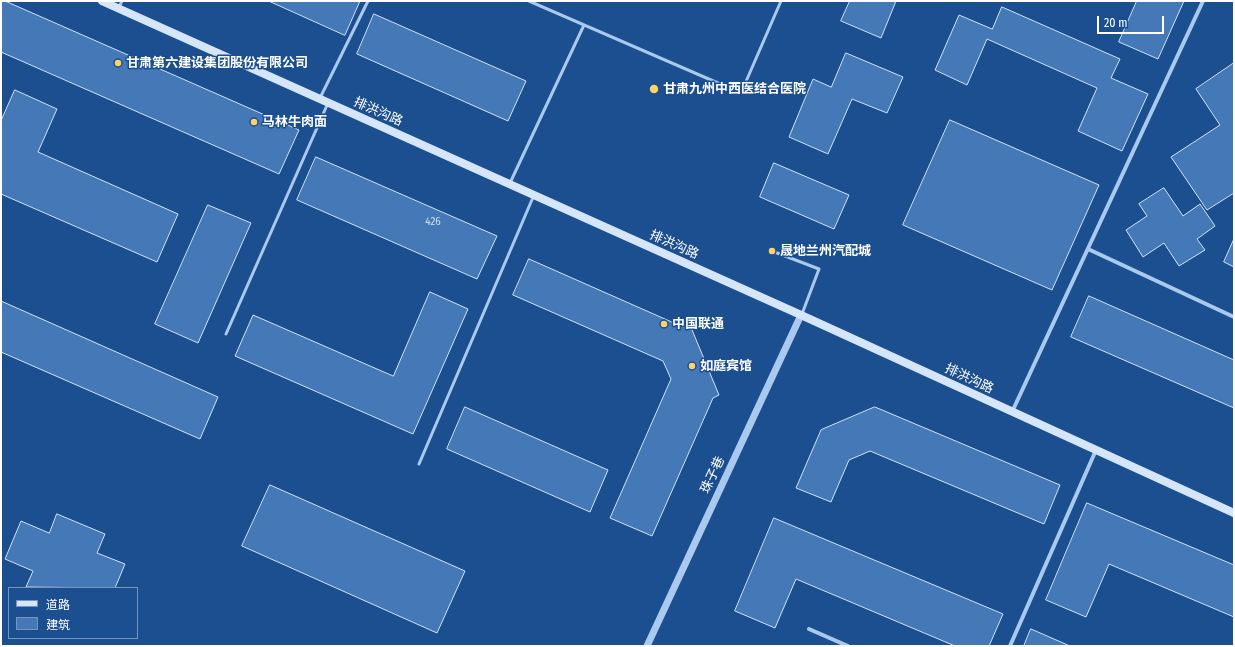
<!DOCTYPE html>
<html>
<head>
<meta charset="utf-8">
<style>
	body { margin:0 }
	#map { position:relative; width:1235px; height:647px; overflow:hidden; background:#1b4f8f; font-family:"Fira Sans Condensed","Noto Sans SC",sans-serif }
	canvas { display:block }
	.frame { position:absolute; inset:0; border:2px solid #fff; pointer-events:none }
	.legend { position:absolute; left:8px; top:587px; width:130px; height:52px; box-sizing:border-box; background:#1b4f8f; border:1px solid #7695bc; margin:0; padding:5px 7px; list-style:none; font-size:12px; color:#fff }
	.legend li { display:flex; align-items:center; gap:8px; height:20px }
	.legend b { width:20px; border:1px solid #7695bc }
	.scale { position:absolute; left:1097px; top:16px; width:67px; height:18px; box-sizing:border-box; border:2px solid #fff; border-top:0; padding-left:5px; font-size:12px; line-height:14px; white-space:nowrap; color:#fff; -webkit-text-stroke:3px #1b4f8f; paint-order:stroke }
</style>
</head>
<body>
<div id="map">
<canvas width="1235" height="647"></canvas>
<div class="frame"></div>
<ul class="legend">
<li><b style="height:5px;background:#d6e6fa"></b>道路</li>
<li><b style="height:11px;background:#4478b7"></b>建筑</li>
</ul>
<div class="scale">20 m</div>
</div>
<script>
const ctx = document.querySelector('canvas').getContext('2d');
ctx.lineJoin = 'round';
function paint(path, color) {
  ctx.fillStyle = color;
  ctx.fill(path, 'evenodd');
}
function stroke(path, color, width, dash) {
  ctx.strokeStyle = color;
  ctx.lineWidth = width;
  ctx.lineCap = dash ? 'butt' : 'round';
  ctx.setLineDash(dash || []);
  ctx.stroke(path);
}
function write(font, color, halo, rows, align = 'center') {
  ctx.font = font + ' "Fira Sans Condensed","Noto Sans SC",sans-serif';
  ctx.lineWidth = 3;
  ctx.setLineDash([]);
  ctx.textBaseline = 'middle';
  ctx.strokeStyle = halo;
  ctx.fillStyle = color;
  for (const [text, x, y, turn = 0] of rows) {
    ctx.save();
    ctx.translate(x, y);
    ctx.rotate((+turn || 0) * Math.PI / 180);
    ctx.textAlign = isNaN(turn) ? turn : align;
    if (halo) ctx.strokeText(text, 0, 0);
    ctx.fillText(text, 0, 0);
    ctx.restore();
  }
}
const building = new Path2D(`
	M1,1H5L299,130L279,174L1,52Z
	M269,1H360L345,35Z
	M850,1H896L881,38L841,21Z
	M1137,1H1184L1158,59L1119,42Z
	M1002,7L1120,59L1111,78L1148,94L1122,151L1078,131L1097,88L987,39L967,85L935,70L959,15L992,29Z
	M374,14L526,81L508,121L357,54Z
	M846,53L903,77L887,113L852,99L828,154L789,137L813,79L831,87Z
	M1234,63V193L1207,210L1171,157L1220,125L1196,89Z
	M15,90L57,109L38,152L178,214L157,262L1,194V121Z
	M950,120L1099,185L1052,290L903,225Z
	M316,157L497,236L477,279L297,200Z
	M774,163L849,195L834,229L760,197Z
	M1164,188L1183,216L1200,204L1215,226L1197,239L1205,250L1179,266L1164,243L1143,257L1126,230L1147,216L1139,204Z
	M208,205L251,223L198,343L155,324Z
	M1234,239V267L1224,262Z
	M529,259L683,327L690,325L719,395L713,398L652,536L610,518L671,379L663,361L513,295Z
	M430,292L468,309L413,434L235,356L253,315L393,376Z
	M1089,296L1234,360V408L1071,337Z
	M1,301L218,397L200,439L1,352Z
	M465,407L608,470L590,512L447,449Z
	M875,407L1060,485L1044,524L870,451L849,460L831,502L796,488L821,430Z
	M270,485L465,571L437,633L242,546Z
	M1087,503L1234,565V617L1109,564L1086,617L1046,600Z
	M57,514L105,534L97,553L125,564L115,588L26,587L33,571L5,559L21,521L49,533Z
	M774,518L1003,614L989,646H955L796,579L775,628L735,611Z
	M1031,629L1070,646H1024Z`);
paint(building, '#4478b7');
stroke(building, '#cfe3fa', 1);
stroke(new Path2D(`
	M529,1L741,93L781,1
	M119,7L122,1
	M320,98L368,1
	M510,183L584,25
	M772,251L819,269L802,314
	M226,334L328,103
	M419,464L534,195`), '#a9c9ee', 3);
stroke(new Path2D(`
	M1088,249L1234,317
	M1012,412L1203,1
	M809,629L848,646
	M1010,646L1096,450`), '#a9c9ee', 4);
stroke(new Path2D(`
	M647,646L801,315`), '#a9c9ee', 7);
stroke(new Path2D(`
	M102,1L801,315L1234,513`), '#d6e6fa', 8);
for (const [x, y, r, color] of [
	[118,63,4,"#ffd166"],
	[654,89,5,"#ffd166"],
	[254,122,4,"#ffd166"],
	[772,251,4,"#ffd166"],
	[664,324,4,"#ffd166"],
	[692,366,4,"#ffd166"]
]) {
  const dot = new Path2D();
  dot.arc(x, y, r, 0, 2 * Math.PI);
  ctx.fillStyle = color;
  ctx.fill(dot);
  stroke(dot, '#1b4f8f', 1.5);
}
write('11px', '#d0dded', null, [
	["426",433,222]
]);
write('bold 13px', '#fff', '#1b4f8f', [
	["甘肃第六建设集团股份有限公司",126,63],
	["甘肃九州中西医结合医院",663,89],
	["马林牛肉面",262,122],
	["晟地兰州汽配城",780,251],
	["中国联通",672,324],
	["如庭宾馆",700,366]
], 'left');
write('13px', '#fff', '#1b4f8f', [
	["排洪沟路",378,112,24],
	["排洪沟路",674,245,24],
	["排洪沟路",969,379,25],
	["珠子巷",713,475,-65]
]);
</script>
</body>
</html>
